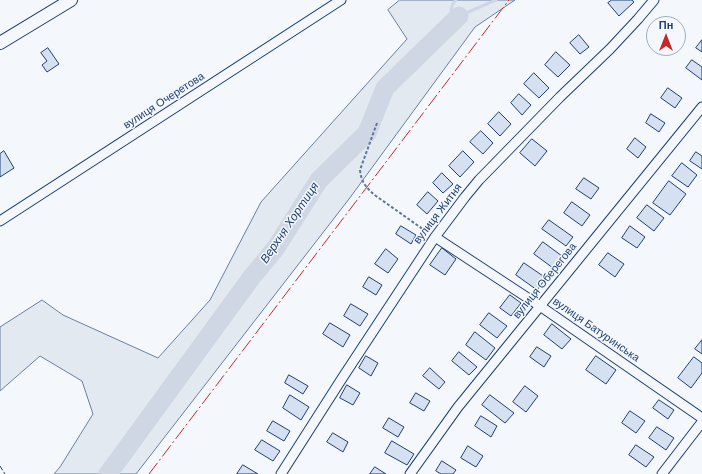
<!DOCTYPE html>
<html>
<head>
<meta charset="utf-8">
<style>
	body { margin:0 }
	#map { position:relative; width:702px; height:474px; overflow:hidden; background:#f4f7fb; font-family:Arial,sans-serif }
	canvas { display:block }
	.north { position:absolute; left:646px; top:16px; width:40px; height:40px; box-sizing:border-box; background:#f4f7fb; border:1px solid #9eadc5; border-radius:50%; rotate:0deg; font-size:11px; font-weight:700; line-height:16px; text-align:center; color:#1d3f73 }
	.north::after { content:''; display:block; margin:auto; width:14px; height:18px; background:#c62828; clip-path:polygon(50% 0,100% 100%,50% 72%,0 100%) }
</style>
</head>
<body>
<div id="map">
<canvas width="702" height="474"></canvas>
<div class="north">Пн</div>
</div>
<script>
const ctx = document.querySelector('canvas').getContext('2d');
ctx.lineJoin = 'round';
function paint(path, color) {
  ctx.fillStyle = color;
  ctx.fill(path, 'evenodd');
}
function stroke(path, color, width, dash) {
  ctx.strokeStyle = color;
  ctx.lineWidth = width;
  ctx.lineCap = dash ? 'butt' : 'round';
  ctx.setLineDash(dash || []);
  ctx.stroke(path);
}
function write(font, color, halo, rows, align = 'center') {
  ctx.font = font + ' Arial,sans-serif';
  ctx.lineWidth = 3;
  ctx.setLineDash([]);
  ctx.textBaseline = 'middle';
  ctx.strokeStyle = halo;
  ctx.fillStyle = color;
  for (const [text, x, y, turn = 0] of rows) {
    ctx.save();
    ctx.translate(x, y);
    ctx.rotate((+turn || 0) * Math.PI / 180);
    ctx.textAlign = isNaN(turn) ? turn : align;
    if (halo) ctx.strokeText(text, 0, 0);
    ctx.fillText(text, 0, 0);
    ctx.restore();
  }
}
const green = new Path2D(`
	M400,0H515L475,27L349,199L136,474H54L60,467L93,414L82,381L40,356L0,391V327L42,300L63,315L158,358L210,300L261,202L407,39L388,10Z`);
paint(green, '#e3e9f0');
stroke(green, '#687fa3', 1);
stroke(new Path2D(`
	M459,16L496,0
	M454,21C451,12 449,7 456,0`), '#cfd7e4', 3);
stroke(new Path2D(`
	M108,474L251,278L275,249L319,180L367,133L385,88L459,16`), '#cfd7e4', 19);
const building = new Path2D(`
	M612,0H632L634,2L619,16L608,3Z
	M579,35L589,47L580,54L570,43Z
	M702,40V52L696,48Z
	M48,48L59,64L47,72L42,65L47,61L41,53Z
	M556,52L570,65L558,77L545,65Z
	M692,60L702,67V80L686,68Z
	M534,73L549,88L539,98L524,84Z
	M668,88L682,98L675,108L661,98Z
	M519,94L531,105L522,115L511,103Z
	M499,112L511,124L500,136L488,124Z
	M651,114L665,123L659,132L646,123Z
	M481,131L493,143L483,154L470,142Z
	M635,138L646,147L638,158L627,149Z
	M532,139L547,151L535,166L520,153Z
	M4,151L14,168L0,177V154Z
	M463,151L474,162L460,177L449,166Z
	M696,152L702,156V169L690,161Z
	M682,163L697,175L688,187L672,176Z
	M442,173L453,184L443,193L433,183Z
	M584,178L599,188L591,199L576,189Z
	M669,181L686,194L670,215L653,203Z
	M428,192L438,201L427,214L417,205Z
	M572,202L590,215L582,226L564,213Z
	M647,205L664,218L654,231L637,218Z
	M549,220L573,237L566,246L542,229Z
	M401,226L416,235L411,244L396,234Z
	M630,226L645,237L637,248L622,238Z
	M543,242L562,256L553,268L534,254Z
	M442,248L456,259L445,275L430,265Z
	M386,249L398,259L388,273L375,264Z
	M608,253L624,264L615,277L599,265Z
	M524,263L546,278L537,290L516,275Z
	M369,277L382,285L376,295L363,287Z
	M510,295L521,303L511,316L500,308Z
	M351,304L368,314L360,326L344,316Z
	M489,313L507,326L497,338L480,325Z
	M330,323L350,335L343,347L323,334Z
	M552,324L571,339L562,349L544,335Z
	M475,332L495,348L486,360L466,345Z
	M702,340V354L695,349Z
	M537,347L551,356L544,367L530,357Z
	M459,352L477,367L469,375L452,361Z
	M366,356L378,363L371,376L359,368Z
	M596,356L616,370L606,384L586,370Z
	M694,357L702,363V373L691,388L678,378Z
	M430,368L445,382L439,389L423,376Z
	M289,375L308,386L303,394L285,383Z
	M347,385L360,393L353,405L340,398Z
	M525,386L538,396L526,412L513,402Z
	M416,393L430,401L424,411L410,403Z
	M290,395L309,407L301,420L283,408Z
	M490,395L514,413L505,423L482,405Z
	M659,400L674,410L668,419L653,408Z
	M630,411L645,421L636,433L622,423Z
	M481,416L497,426L491,437L475,426Z
	M389,418L404,427L398,437L383,428Z
	M273,421L290,431L284,441L267,431Z
	M657,427L674,438L666,450L649,438Z
	M333,433L348,442L343,452L327,442Z
	M262,440L280,451L273,461L255,450Z
	M392,441L414,454L407,465L385,453Z
	M636,445L654,457L646,467L629,455Z
	M468,446L483,456L476,467L461,458Z
	M442,461L456,470L453,474H441L436,471Z
	M243,465L258,474H237Z
	M375,467L386,474H370Z`);
paint(building, '#d5e0f0');
stroke(building, '#1d3f73', 1);
const minor = new Path2D(`
	M0,221L341,0
	M435,237L540,306L702,418
	M281,474L341,380L435,237L465,197L479,180L560,97L610,49L638,19L654,0
	M410,474L458,407L702,107
	M662,474L702,422`);
const tertiary = new Path2D(`
	M0,43L71,0`);
stroke(minor, '#1d3f73', 11);
stroke(tertiary, '#1d3f73', 14);
stroke(new Path2D(`
	M377,123L360,170C361,182 367,189 376,196L427,232`), '#5e769c', 2, [3, 2]);
stroke(minor, '#f4f7fb', 9);
stroke(tertiary, '#f4f7fb', 12);
stroke(new Path2D(`
	M0,466L5,474`), '#1d3f73', 1, [5, 2]);
stroke(new Path2D(`
	M149,474L509,0`), '#c62828', 1, [14, 3, 2, 3]);
write('11px', '#1d3f73', '#f4f7fb', [
	["вулиця Очеретова",164,101,-33],
	["вулиця Житня",438,214,-53],
	["вулиця Оберегова",545,281,-51],
	["вулиця Батуринська",596,330,35]
]);
write('italic 12px', '#1d3f73', '#f4f7fb', [
	["Верхня Хортиця",290,223,-56]
]);
</script>
</body>
</html>
